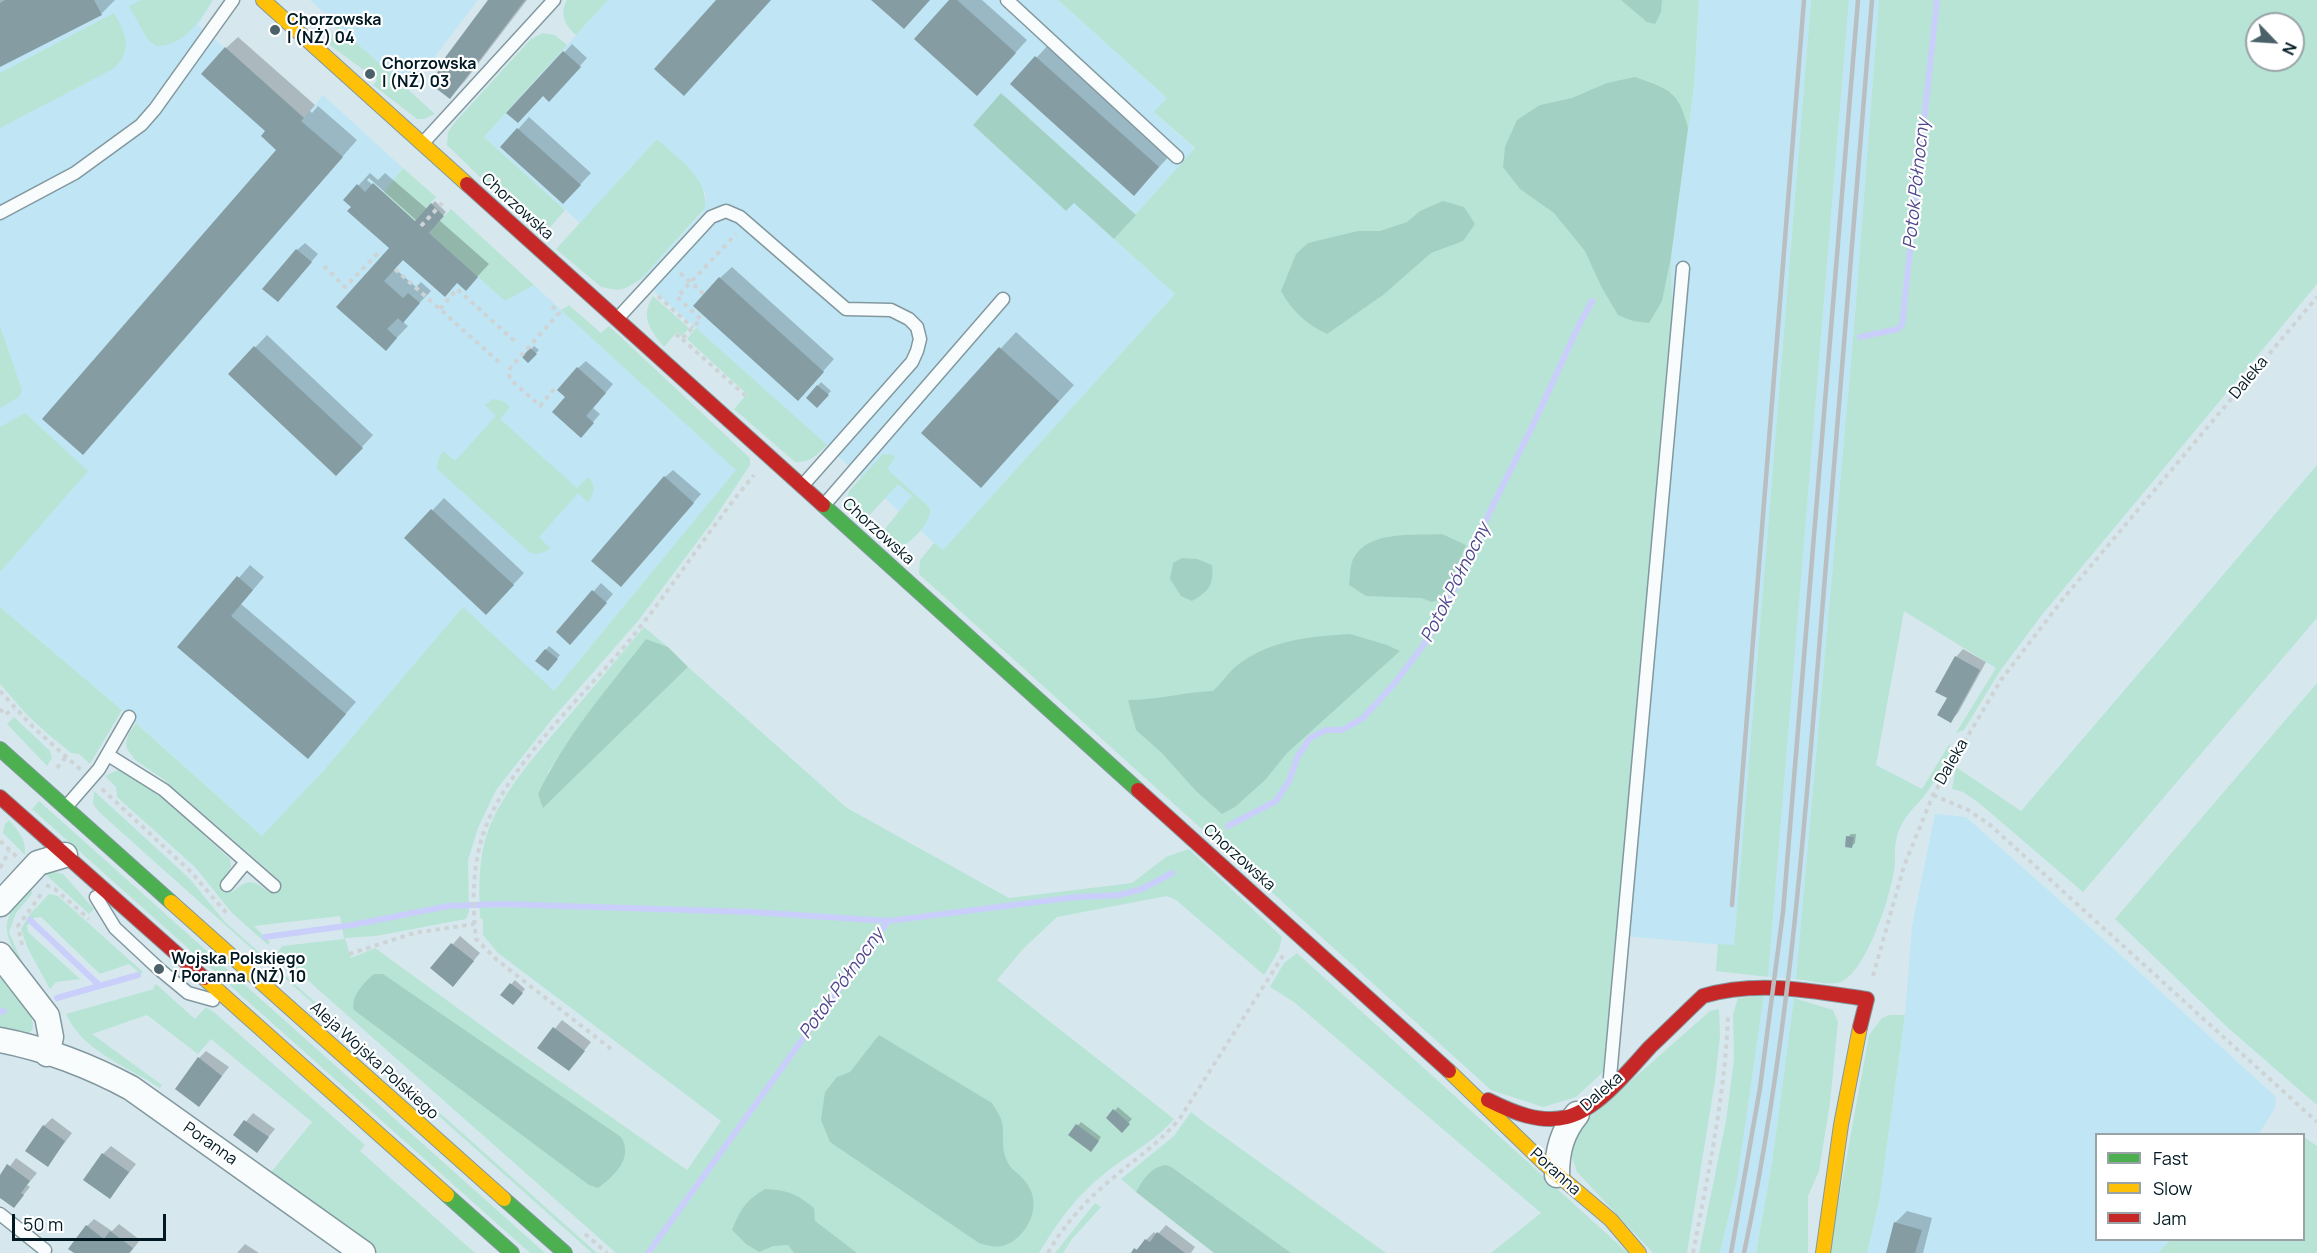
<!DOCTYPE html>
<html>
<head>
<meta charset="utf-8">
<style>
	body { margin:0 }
	#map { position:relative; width:2317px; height:1253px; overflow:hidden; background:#d6e8ee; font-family:Manrope,sans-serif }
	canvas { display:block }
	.legend { position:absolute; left:2095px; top:1133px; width:210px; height:108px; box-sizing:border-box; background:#fff; border:2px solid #99a3a7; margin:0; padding:8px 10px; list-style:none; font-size:18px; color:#001923 }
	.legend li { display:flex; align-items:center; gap:12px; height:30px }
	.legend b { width:30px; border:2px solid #99a3a7 }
	.north { position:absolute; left:2245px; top:12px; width:60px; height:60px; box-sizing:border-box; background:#fff; border:2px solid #99a3a7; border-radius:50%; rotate:115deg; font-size:16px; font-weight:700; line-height:24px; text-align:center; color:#001923 }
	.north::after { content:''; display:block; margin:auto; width:21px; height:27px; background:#4b616a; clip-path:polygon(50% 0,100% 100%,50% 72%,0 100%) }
	.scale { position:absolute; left:12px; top:1214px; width:154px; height:27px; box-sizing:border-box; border:3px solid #001923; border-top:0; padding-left:8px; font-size:18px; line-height:21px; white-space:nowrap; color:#001923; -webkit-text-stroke:4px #fff; paint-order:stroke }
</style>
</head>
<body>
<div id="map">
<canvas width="2317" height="1253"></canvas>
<ul class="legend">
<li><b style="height:8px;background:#4caf50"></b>Fast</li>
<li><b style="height:8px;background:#ffc107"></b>Slow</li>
<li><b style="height:8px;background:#c62828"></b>Jam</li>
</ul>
<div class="north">N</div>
<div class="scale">50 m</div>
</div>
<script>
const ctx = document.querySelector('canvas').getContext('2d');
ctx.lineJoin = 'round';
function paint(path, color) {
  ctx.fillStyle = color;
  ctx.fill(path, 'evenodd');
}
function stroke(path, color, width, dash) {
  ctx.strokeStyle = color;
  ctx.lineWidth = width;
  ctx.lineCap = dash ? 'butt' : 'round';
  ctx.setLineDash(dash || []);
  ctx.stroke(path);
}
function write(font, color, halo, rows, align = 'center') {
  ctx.font = font + ' Manrope,sans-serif';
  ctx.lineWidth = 4.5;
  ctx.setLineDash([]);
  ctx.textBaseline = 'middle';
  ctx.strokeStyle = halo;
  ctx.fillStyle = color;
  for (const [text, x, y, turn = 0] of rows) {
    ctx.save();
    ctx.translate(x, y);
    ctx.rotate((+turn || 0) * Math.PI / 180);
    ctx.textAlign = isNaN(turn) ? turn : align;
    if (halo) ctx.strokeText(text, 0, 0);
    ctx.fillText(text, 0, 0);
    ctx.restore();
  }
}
paint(new Path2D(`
	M0,0H213L198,25L304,118L323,95L403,168L384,193L505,300L534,285L737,470L554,691L262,836L122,710L0,607Z
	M310,0H478L409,91Z
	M608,0H1058L1167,98L1155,113L1195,149L1136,215L1002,94L973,125L1066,211L1074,202L1175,294L943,551L641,279L702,213L706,200L705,192L657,139L581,224L484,137Z
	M1699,0H1811L1734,946L1614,935L1672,307L1671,257L1694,87Z
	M1849,0H1879L1854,327L1796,979L1768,977Z
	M1935,814L1966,817L2103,939L2276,1097L2275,1108L2259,1134H2096V1240H2170L2158,1253H1867L1879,1203L1905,1015L1912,926Z
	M1764,995L1794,998L1772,1163L1756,1253H1720L1737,1181Z`), '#c0e6f5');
paint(new Path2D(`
	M141,0H213C199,21 185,46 156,46L148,40L129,6Z
	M567,0H608L576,35C565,25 559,14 567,0Z
	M1058,0H1699L1694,87L1671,257L1672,307L1603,1072L1576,1097L1543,1107L1491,1090L919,574L920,560L934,543L943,550L1175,294L1114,239L1195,148L1154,112L1167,98Z
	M1811,0H1849L1768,977L1716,971L1718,944L1734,945Z
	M1879,0H2317V284L2041,616L2000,671L1964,730L1956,733L1996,668L1904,611L1876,765L1922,789L1950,743V753C1943,766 1936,780 1927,792C1918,805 1906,813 1900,828C1894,840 1895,852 1895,864C1893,890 1865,979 1837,983C1824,985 1808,980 1796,979L1854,327ZM2257,24H2293V60H2257Z
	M114,13C126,34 134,50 113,69L0,128V73Z
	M338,26L435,114L424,119H417L373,85L377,80L327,43Z
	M543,33L555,35L567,45L484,137L565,210L542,237L447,145L448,132L456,121L531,39Z
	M657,139C677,158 709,177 705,208L641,279L626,288L618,290L601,287L556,249Z
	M403,168L436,197L415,221L383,193Z
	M451,209L534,285L505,301L429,233Z
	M653,296L689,328L682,336L677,332L664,347C650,330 640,317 653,296Z
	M569,305L601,333L609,326L750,458V465L712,522L638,621L553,718L496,790L478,828L468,860L469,912L466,919L376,936L345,938L351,958L375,948L518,1052L687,1170L721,1121L498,953L483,935V920L480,917C479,888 478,859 488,831C503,791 534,757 561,725C589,693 616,660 644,627L668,647L646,639L579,726L548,772L544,807L688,667L847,808L1009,898L1132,883L1166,857L1189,849L1282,937L1279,950L1264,975L1176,900L1167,896L1057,917L1023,949L997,980L1174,1119C1152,1144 1128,1154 1104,1174C1077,1195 1056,1224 1039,1253H616L277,953L282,946L344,939L340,916L254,926L270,942L268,945L232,913L195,867L117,797L116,787L105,776L118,770L125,772L165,800L230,859L231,867L222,882L232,892C248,879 252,879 269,892L278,879L163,779L135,760L127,749L126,743L128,735L136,723L262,836L326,768L463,607L554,691L736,470L561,310Z
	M0,326L22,390L19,397L0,408Z
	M696,328L827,445C817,455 810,463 795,462L734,409L747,394L687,339Z
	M493,399L503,401L510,407L500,419L577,488L588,477C596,485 595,493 588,502L578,493L539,537L550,548C543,554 536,556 528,551L437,469L438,460L443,451L455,461L496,416L485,405Z
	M25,413L88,471L0,572V427Z
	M883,454L893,455L895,457L887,469L930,508C933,521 913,540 902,547H891L878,537L912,496L898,484L864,521L846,506L849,491Z
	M2317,465V618L2083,892L1979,803L1963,792L1952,789L1956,767L2021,811Z
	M0,607L122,710L90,764L79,754L71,753L48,734L27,715L0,684Z
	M2317,683V1105L2227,1027L2115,919Z
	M14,717L50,751L52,758L47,766L7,724Z
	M94,791L189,878L225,922L597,1253H592L99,812L93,804Z
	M39,801L545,1253H530L32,809Z
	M9,820C19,832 26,839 25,855L3,833L5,824Z
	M55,872L63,874L94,909L89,914L45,874Z
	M31,887L32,894L16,913L9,932L24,967C0,930 0,919 31,887Z
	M49,894L58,896L143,972L141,974L129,964L100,974L41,917L34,918L27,926L28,932L80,979L56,982L50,989L28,949L21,929L30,914Z
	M1297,953L1628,1253H1491L1541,1213L1294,1002L1270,987L1284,963Z
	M0,974C7,983 52,1030 24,1035C17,1036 7,1033 0,1032Z
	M156,984L195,1019L206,1007L215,1013L365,1145L360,1151L475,1253H371L268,1176L312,1122L211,1039L198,1054L147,1015L92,1034L162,1085L160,1088C127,1066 83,1052 66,1014L154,989L153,987Z
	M1764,995L1737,1181L1720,1253H1699L1726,1121L1734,1059L1733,1014L1738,998Z
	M1794,998L1833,1010L1838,1022L1830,1103L1819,1171L1808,1196V1253H1756L1772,1163Z
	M1719,1009L1720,1037L1715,1081L1687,1253H1653L1577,1172L1571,1154L1575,1137L1583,1123L1710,1011Z
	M1890,1015H1905L1879,1203L1867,1253H1829L1869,1035L1882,1018Z
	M1191,1112L1205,1123L1386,1253H1291L1173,1168L1144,1179L1136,1192L1121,1179L1174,1136Z
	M2304,1137L2317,1146V1253H2158L2170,1240H2304Z
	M1095,1203L1101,1207L1072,1239L1063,1253H1055Z`), '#b8e4d6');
paint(new Path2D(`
	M1621,0H1662L1661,12L1655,24L1647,22Z
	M1635,77C1670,90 1678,90 1688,128L1671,257L1662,301L1649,323L1633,321L1618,315L1602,288L1585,251L1554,213L1520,189L1503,167L1505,147L1517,120L1540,105L1572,98L1607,83Z
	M1001,93L1136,215L1114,239L1074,203L1066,211L973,125Z
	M1443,201L1464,207L1475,224L1463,241L1431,253L1383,295L1327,334C1306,324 1292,311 1281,291L1296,254L1308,243L1358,231H1380L1407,222L1420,211Z
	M1442,534L1466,545L1443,599L1432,602L1421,598L1366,596L1349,585C1350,578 1350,568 1352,562C1365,529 1414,536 1442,534Z
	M1182,558L1197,559L1212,565C1214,585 1209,591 1192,601L1181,596L1170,579L1173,563Z
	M1350,634L1387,645L1400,651L1287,753L1265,780L1235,807L1222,814L1196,791L1162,753L1136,730L1128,700C1157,700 1184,692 1213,691C1222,683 1229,671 1239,664C1270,640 1313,636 1350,634Z
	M646,639L668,647L688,667L543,808L538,794C565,737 608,688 646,639Z
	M374,974H383L621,1137C634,1158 614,1176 598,1188L589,1185L354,1010C350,996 365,982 374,974Z
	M879,1035L992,1103C995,1108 999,1114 1001,1119C1005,1130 1001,1144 1005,1156C1011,1172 1015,1169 1025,1181C1040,1199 1034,1223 1017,1238C1004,1249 995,1248 979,1243L830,1142L821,1120L825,1092L837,1077L850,1072Z
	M1166,1165L1173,1168L1291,1253H1214L1136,1192C1143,1180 1150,1167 1166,1165Z
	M765,1189C787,1190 797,1194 814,1208L815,1221L857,1253H794L788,1245L773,1246L759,1252L746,1244L732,1230C741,1209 745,1201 765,1189Z`), '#a2d0c2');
paint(new Path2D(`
	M0,0H115L101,14L0,65Z
	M490,0H527L465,81L450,97Z
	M951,0H982L1027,40L989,82Z
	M238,37L315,105L310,111L312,113L318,106L357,140L83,453L286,141L267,131L226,48Z
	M1052,41L1174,151L1149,178L1012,84Z
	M572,44L587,58L557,92L543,94L509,113Z
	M529,117L591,173L575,190L502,147Z
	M370,173L378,180L385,173L427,209L435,201L446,212L439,220L489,264L477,277L458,282L403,258L394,268L416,287L421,282L431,291L402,321L408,326L386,349L339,307L391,248L345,200ZM369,178L416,220V224L367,180Z
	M305,243L318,254L285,292L297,250Z
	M732,267L834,359L809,387L720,278Z
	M1016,332L1074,385L996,470L923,433Z
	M267,335L373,435L348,462L230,374Z
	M534,346L539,350L528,361L524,357Z
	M586,361L613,384L593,408L600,414L588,428L567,397L578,368Z
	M821,382L831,391L817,406L808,398Z
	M673,470L701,494L628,578L665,477Z
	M444,498L524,573L498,601L406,538Z
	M250,565L264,577L241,604L356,702L308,757L179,647Z
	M601,583L613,594L578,635L558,632Z
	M549,646L560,655L548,669L537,660Z
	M1963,649L1986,662L1958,713L1951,721L1949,697L1956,657Z
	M1851,834H1856L1855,843L1852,846L1848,837Z
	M460,936L480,953L460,977L432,968Z
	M515,980L525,989L516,1000L502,995Z
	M562,1020L591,1042L569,1070L540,1047Z
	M206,1051L229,1067L199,1105V1058Z
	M1118,1107L1132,1119L1122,1130L1108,1118Z
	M253,1113L275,1129L257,1151L235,1135Z
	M52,1118L72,1133L48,1165L44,1126Z
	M1081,1122L1101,1137L1094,1147L1070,1134Z
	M111,1146L136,1164L110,1197L103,1154Z
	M16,1158L37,1173L27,1185L30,1187L14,1206L0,1196V1180Z
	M1907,1211L1932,1218L1923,1253H1887L1895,1223Z
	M94,1219L112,1231L119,1224L140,1240L130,1253H77L87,1226Z
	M1166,1225L1195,1247L1191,1253H1133L1154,1232L1157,1235Z
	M245,1244L259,1253H237Z`), '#0003');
stroke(new Path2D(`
	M1860,337L1898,329L1902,325L1937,0
	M1228,826L1276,801L1289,781L1298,756L1310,738L1326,730H1342L1363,718L1394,684L1422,647L1442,617L1493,505L1534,423L1578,327L1592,301
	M30,920L100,986
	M265,937L352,925L448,906L501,904L752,912L888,921
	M57,998L138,975
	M0,1012L4,1011
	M648,1253L888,921L1076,897L1119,895L1142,889L1172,873`), '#c9cffa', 6);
paint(new Path2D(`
	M5,0H94L102,15L0,67V3Z
	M488,0H525L450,99L429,83L440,69L438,67Z
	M716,0H771L684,96L654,69Z
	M871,0H930L904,29Z
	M949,0H957L1016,53L977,96L914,39Z
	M225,47L304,118L301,121L343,157L83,455L42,419L276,150L261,136L265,131L201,74Z
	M563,51L581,67L549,102L543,96L518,123L506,113Z
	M1035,56L1159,167L1134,196L1010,84Z
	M517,128L581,185L563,204L500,147Z
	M373,183L415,221L431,203L444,216L429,233L478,277L466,291L457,283L445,297L403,260L384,281L403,298L408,293L420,303L403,323L398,318L387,329L397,338L386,351L336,307L389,248L347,211L351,207L343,200L357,184L365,192Z
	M296,249L312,262L278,302L262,289Z
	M719,277L824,372L798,401L693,306Z
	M254,346L363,448L336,476L228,374Z
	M999,347L1059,401L981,488L921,433Z
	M530,348L537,354L528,363L522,357Z
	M577,367L606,393L586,416L594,423L581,438L552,412L565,397L557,390Z
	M817,385L829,395L817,408L806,398Z
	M664,476L694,503L621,587L591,561Z
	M431,509L514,585L486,615L404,538Z
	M237,576L253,590L231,616L346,714L308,759L177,647Z
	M592,590L607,603L570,645L556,632Z
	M545,649L558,659L548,671L535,661Z
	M1955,656L1980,670L1951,723L1937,715L1947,698L1935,692Z
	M1846,836L1854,837L1852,848L1845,847Z
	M451,943L474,961L453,987L430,968Z
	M510,983L523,993L513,1005L500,995Z
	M553,1027L585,1051L569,1071L537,1048Z
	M198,1057L222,1076L199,1107L175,1089Z
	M1113,1109L1130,1124L1122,1133L1106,1118Z
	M244,1120L269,1137L257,1153L233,1135Z
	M1076,1124L1099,1141L1091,1152L1068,1135Z
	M43,1125L65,1141L48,1167L25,1151Z
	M102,1153L129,1172L110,1199L83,1180Z
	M7,1164L30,1181L21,1193L24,1195L14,1208L0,1198V1175Z
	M1894,1222L1922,1230L1915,1253H1886Z
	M86,1225L104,1239L110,1231L133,1248L129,1253H74L68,1249Z
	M1157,1232L1185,1253H1131L1134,1248L1137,1250L1145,1239L1150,1242Z`), '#859ca3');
const lane = new Path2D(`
	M1007,0L1177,157
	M423,143L554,0
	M0,213L75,173L141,125L155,109L233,0
	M617,319L711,217L726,211L740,217L846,309L891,310L909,319L917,327L920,339L917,351L912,362L803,485
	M825,504L1003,299
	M108,755L164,790L274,886
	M66,807L99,769L129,717
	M227,885L246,862
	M96,897L115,928L159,969L188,993L213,1000
	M1610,1077L1683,268
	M0,1214L45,1250`);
const street = new Path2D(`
	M0,904L38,863L65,855
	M0,955L47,1016L51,1037L47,1054
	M0,1040C44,1048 92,1067 131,1088L363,1253
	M1557,1175C1557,1151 1562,1132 1577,1114`);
const fast = new Path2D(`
	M823,505L1138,790
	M0,749L171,902
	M447,1195L512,1253
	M504,1199L565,1253`);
const slow = new Path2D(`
	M263,0L467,184
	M171,902L504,1199
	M204,978L447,1195
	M1449,1071L1545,1164L1611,1220L1639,1253
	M1823,1253L1841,1125L1860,1027`);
const jam = new Path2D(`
	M467,184L823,505
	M1138,790L1449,1071
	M0,797L204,978
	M1488,1100C1512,1112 1540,1124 1567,1117C1598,1109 1629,1070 1650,1047C1668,1030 1685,1013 1703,996C1758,980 1811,991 1867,999L1860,1027`);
stroke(lane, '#82989f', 15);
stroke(street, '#82989f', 27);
stroke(fast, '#82989f', 16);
stroke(slow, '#82989f', 16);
stroke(jam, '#82989f', 16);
stroke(new Path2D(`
	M421,226L445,200
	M324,266L345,287L381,250
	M395,269L501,364
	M680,273L704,294
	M658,296L693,328
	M552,306L559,313L511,367L508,373L512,381L540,406L555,388
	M440,309L457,289L518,344
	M676,334L682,339L701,319L677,297L736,234
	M682,339L746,396
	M0,691L33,727L81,770
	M0,709L5,715L14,708
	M57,768L66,757
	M102,789L191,872L228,915
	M1933,795L1968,810L1989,824L2317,1122
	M0,841L17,857
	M0,868L9,851
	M46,885L55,889L89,919
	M22,945L18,926L42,893
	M349,954L414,933L474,924
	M1873,976L1904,866L1933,795L2001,680L2063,599L2317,297
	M611,1049L497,960L476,939C472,901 472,862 486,826C513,759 587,693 633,636C675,584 711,526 754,475
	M585,1234L607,1253
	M1048,1253C1063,1226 1084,1203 1107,1183C1132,1161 1159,1144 1180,1118L1284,954
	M1693,1253C1708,1174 1725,1096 1728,1016`), '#ced4d6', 4, [4.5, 4.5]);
stroke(lane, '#f9fcfc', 12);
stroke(street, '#f9fcfc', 24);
stroke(fast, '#4caf50', 14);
stroke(slow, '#ffc107', 14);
stroke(jam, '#c62828', 14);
stroke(new Path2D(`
	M1732,905L1804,0
	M1731,1253L1760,1088L1783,912L1858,0
	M1744,1253C1788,1046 1804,835 1821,625C1838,417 1855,208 1872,0`), '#b9bec1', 4.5);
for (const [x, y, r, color] of [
	[275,30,6,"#4b616a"],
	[370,74,6,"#4b616a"],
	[159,969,6,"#4b616a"]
]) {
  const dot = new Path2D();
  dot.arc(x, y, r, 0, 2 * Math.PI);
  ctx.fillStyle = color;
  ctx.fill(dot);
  stroke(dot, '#fff', 2);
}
write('bold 16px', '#001923', '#fff', [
	["Chorzowska",287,21],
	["I (NŻ) 04",287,39],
	["Chorzowska",382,65],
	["I (NŻ) 03",382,83],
	["Wojska Polskiego",171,960],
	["/ Poranna (NŻ) 10",171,978]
], 'left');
write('16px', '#001923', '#fff', [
	["Chorzowska",517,207,42],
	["Daleka",2249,378,-50],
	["Chorzowska",878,532,42],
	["Daleka",1952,762,-60],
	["Chorzowska",1239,858,42],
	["Aleja Wojska Polskiego",374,1061,42],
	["Daleka",1602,1092,-41],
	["Poranna",210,1144,35],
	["Poranna",1555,1172,42]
]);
write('italic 18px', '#4e488e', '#fff', [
	["Potok Północny",1917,184,-84],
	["Potok Północny",1456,583,-63],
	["Potok Północny",842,984,-54]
]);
</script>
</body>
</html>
